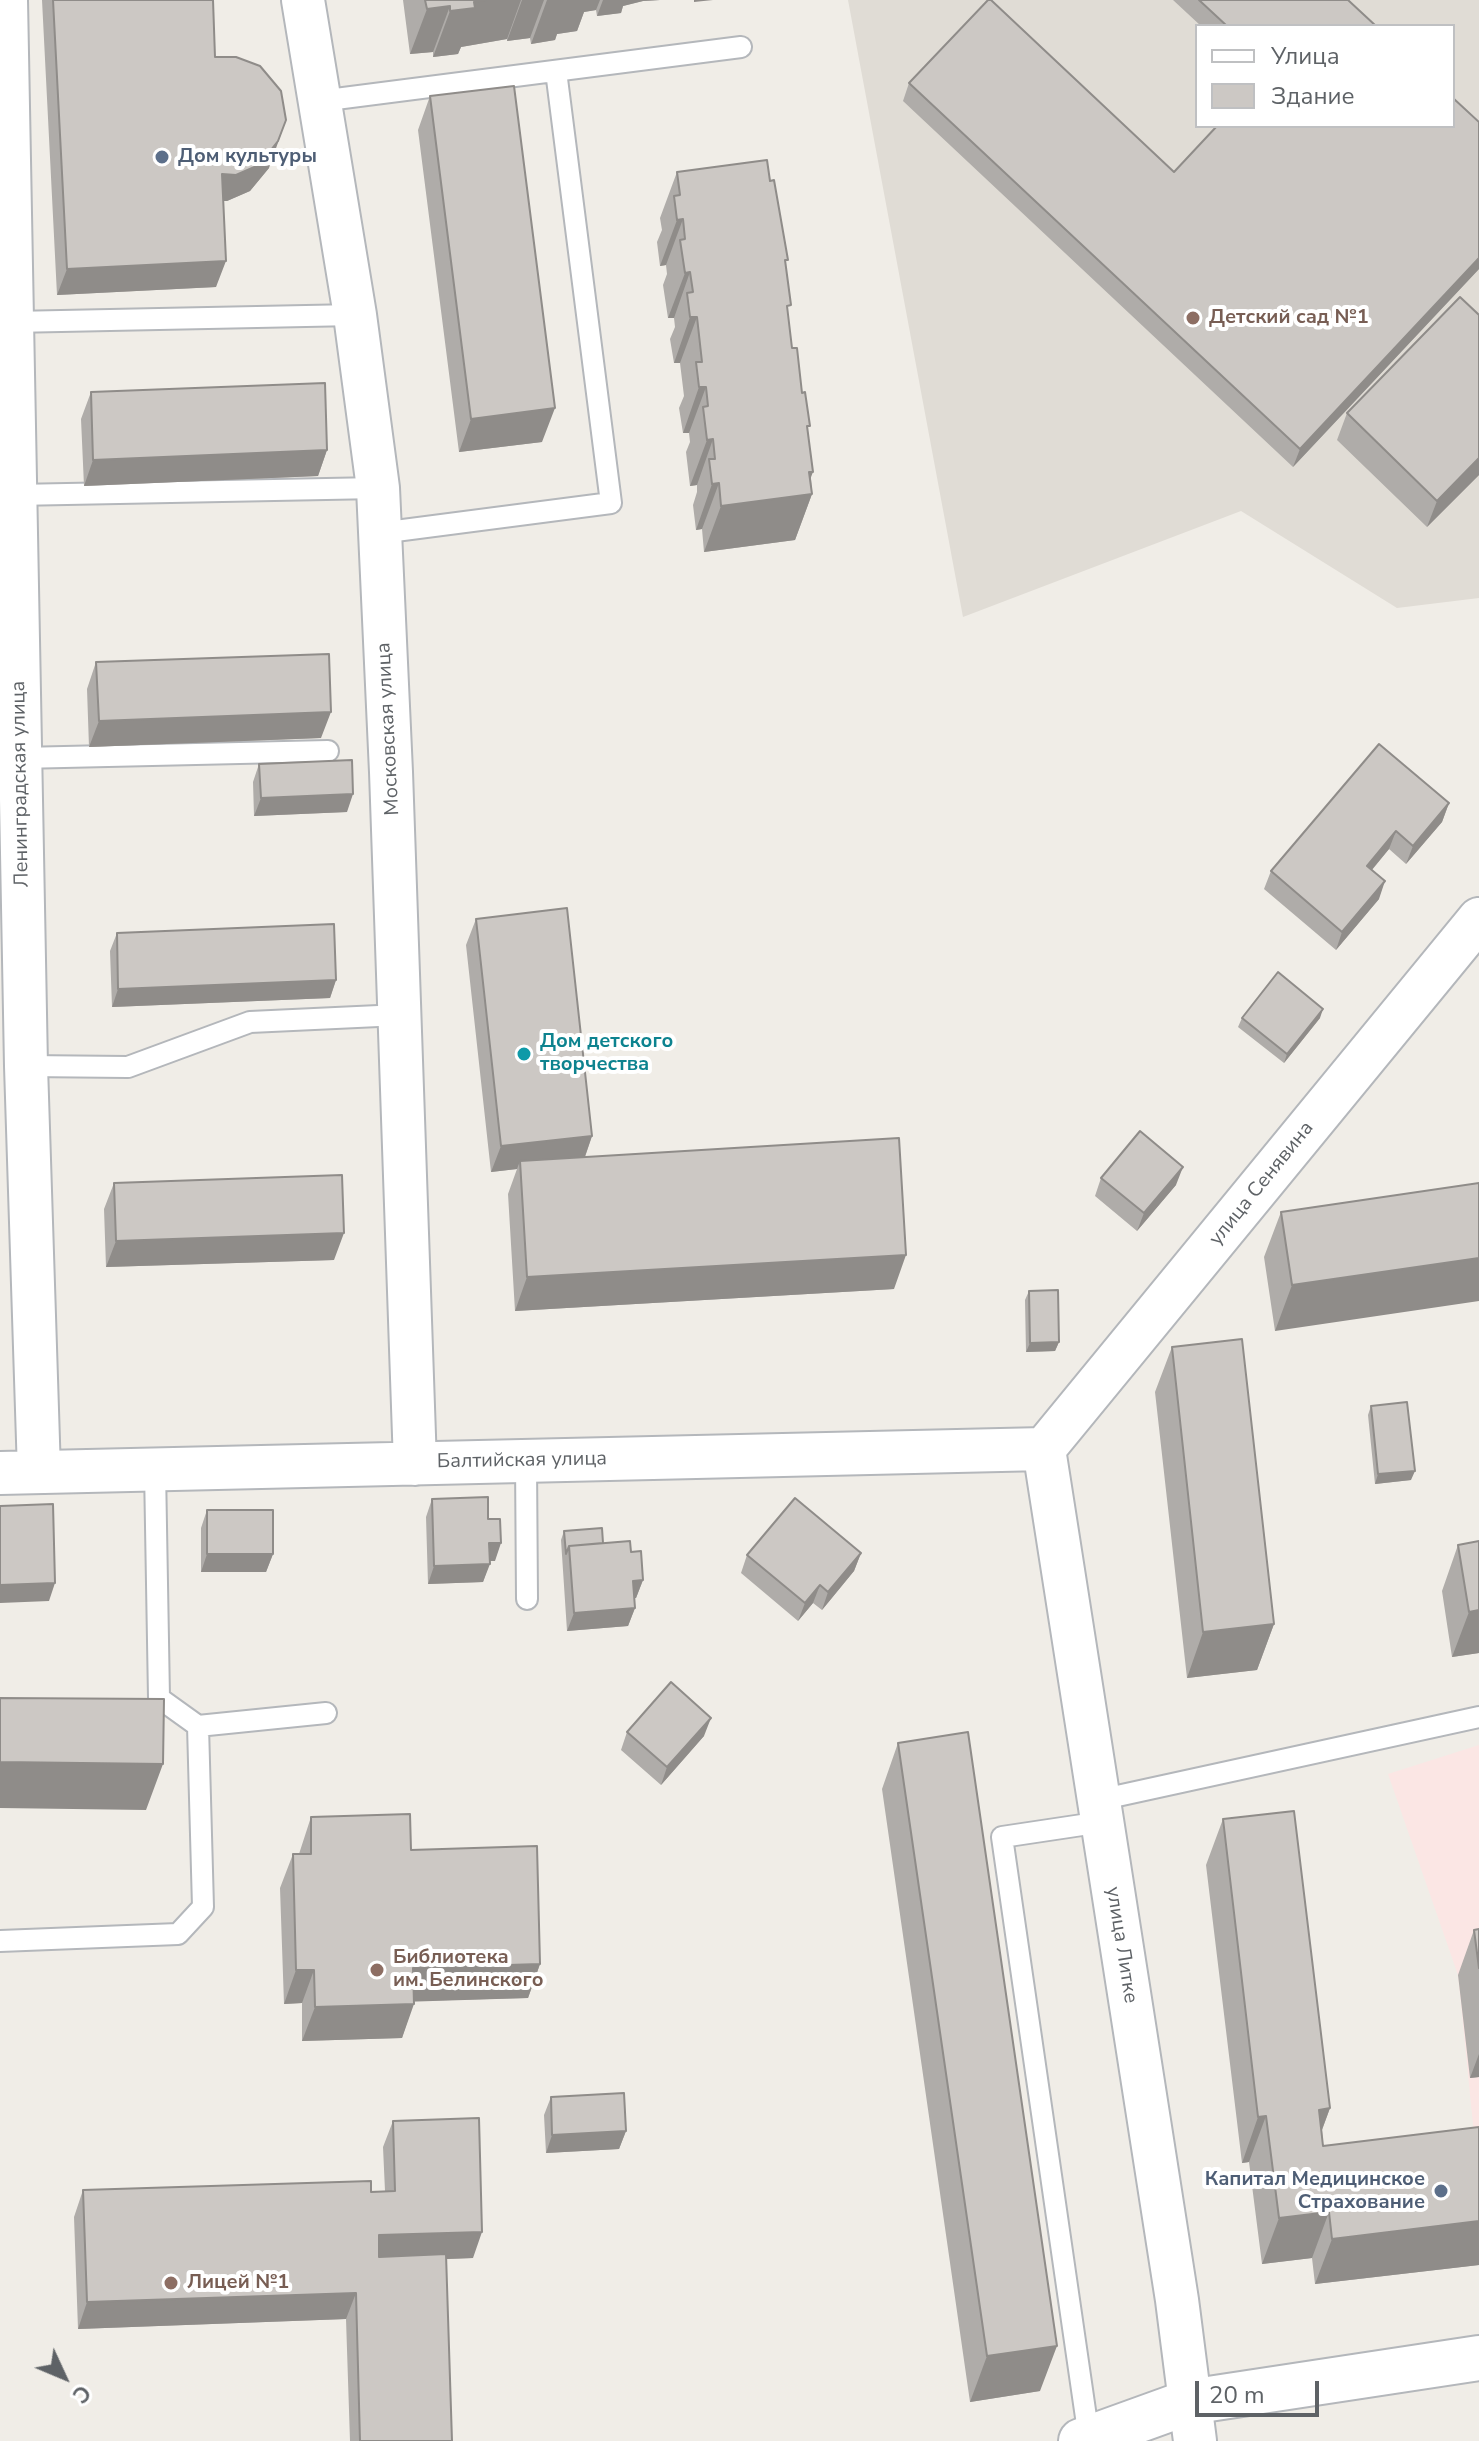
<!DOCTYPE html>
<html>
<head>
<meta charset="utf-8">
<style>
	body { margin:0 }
	#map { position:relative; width:1479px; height:2441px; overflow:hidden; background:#f0ede7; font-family:"Nunito Sans",sans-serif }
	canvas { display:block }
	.legend { position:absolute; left:1195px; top:24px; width:260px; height:104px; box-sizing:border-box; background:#fff; border:2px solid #bfc0c2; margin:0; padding:10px 14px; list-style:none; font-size:24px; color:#5e6266 }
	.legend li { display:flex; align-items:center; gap:16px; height:40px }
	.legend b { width:40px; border:2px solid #bfc0c2 }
	.north { position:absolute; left:24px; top:2337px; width:80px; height:80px; -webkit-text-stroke:6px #fff; paint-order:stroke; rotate:134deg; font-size:22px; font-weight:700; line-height:32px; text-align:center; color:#5e6266 }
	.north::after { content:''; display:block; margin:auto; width:28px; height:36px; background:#5e6266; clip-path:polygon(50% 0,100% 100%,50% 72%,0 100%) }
	.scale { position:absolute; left:1195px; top:2381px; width:124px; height:36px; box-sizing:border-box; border:4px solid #5e6266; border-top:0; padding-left:10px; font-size:24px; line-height:28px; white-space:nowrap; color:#5e6266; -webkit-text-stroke:6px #fff; paint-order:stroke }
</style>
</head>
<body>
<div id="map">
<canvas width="1479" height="2441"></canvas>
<ul class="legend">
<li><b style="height:10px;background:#fff"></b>Улица</li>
<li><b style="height:22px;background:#ccc8c4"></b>Здание</li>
</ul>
<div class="north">С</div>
<div class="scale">20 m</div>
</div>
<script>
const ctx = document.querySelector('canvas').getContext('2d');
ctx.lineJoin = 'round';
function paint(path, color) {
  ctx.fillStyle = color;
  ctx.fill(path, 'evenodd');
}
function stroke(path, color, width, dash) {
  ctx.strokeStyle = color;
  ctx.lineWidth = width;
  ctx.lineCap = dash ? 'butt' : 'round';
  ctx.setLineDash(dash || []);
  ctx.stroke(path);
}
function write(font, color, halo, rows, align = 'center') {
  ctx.font = font + ' "Nunito Sans",sans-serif';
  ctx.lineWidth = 8;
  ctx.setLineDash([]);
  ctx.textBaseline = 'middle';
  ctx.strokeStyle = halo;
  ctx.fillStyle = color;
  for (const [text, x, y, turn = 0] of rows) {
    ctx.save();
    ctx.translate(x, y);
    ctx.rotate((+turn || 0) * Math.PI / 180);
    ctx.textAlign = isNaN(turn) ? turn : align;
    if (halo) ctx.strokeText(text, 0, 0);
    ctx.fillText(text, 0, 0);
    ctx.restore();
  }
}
paint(new Path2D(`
	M848,0H1479V598L1397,608L1241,511L963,617ZM1197,26H1453V126H1197Z`), '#e0dcd5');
paint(new Path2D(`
	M1479,1745V2164H1477L1458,1975L1388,1774Z`), '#fbe6e4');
const service = new Path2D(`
	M320,101L741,47
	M12,322L355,315
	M15,495L378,488
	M380,533L611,503L556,71
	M20,758L328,751
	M26,1066L128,1067L250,1022L400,1015
	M526,1461L527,1599
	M155,1469L159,1698L198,1726L326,1713
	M1099,1800L1479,1717
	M0,1941L178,1934L203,1907L198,1726
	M1089,2438L1002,1837L1102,1822`);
const minor = new Path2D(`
	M6,0L26,1066L39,1472
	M303,0L355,315L378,488L391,772L415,1464
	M1044,1449L1177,2300L1195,2441
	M1044,1449L1479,919
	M0,1473L1044,1449`);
const tertiary = new Path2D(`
	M1081,2441L1189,2402L1479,2358`);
stroke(service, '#b4b7bb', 24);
stroke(minor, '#b4b7bb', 46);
stroke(tertiary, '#b4b7bb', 48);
stroke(service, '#fff', 20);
stroke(minor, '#fff', 42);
stroke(tertiary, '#fff', 44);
paint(new Path2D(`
	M42,0H213L215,57L269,168L250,191L227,201H223L216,287L57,295Z
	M403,0H660L643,1L623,6L621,13L597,16L596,10L584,12L577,31L557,34L555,40L531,44L530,38L507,41V39L461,47L458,54L433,57V52L410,54Z
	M1173,0H1348L1376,26H1201Z
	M909,83L1174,172L1479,122V269L1293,467L903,101Z
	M430,96L542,442L459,452L418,130Z
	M677,172L770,181L786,266L788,315L792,348L808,432L812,494L795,540L704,552L702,529L696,530L693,505L697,492V485L690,486L686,452L690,442L689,433H683L679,408L684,396L680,363H674L670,339L675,327L674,318H668L663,285L667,274L666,265L660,266L657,242L662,230L660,218Z
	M1479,315V475L1427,527L1337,440L1347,413Z
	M91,392L327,450L318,476L84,486L81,419Z
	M96,662L321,738L89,747L87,689Z
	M259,764L347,812L254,816L253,782Z
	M1449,803L1442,822L1406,864L1389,849L1372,870L1379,899L1336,950L1264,889L1271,871Z
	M476,919L592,1136L585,1157L894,1289L515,1311L508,1194L517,1169L491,1172L466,945Z
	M117,933L336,980L330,998L112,1007L110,951Z
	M1242,1018H1320L1284,1063L1238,1027Z
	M1101,1178L1176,1185L1137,1231L1095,1196Z
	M114,1183L334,1260L106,1267L104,1209Z
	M1479,1183L1275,1331L1264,1257L1281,1212Z
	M1029,1291L1059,1342L1055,1351L1026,1352L1025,1300Z
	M1172,1347L1274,1624L1257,1670L1187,1678L1155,1392Z
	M1371,1406L1411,1480L1375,1484L1368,1415Z
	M432,1499L488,1519L495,1561H490L483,1582L428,1584L426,1517Z
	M207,1510L273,1554L266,1572H201V1528Z
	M564,1531L631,1552L643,1580L636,1598H634L635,1608L628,1626L567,1631L561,1540Z
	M1479,1541V1653L1452,1657L1442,1591L1458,1545Z
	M861,1553L854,1571L822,1610L813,1603L798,1621L741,1573L747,1555Z
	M627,1732L704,1736L661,1785L621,1750Z
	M898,1743L1040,2391L970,2402L882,1789Z
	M311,1817L411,1850L540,1964L528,1998L414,2001L402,2038L302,2041V2003L284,2004L280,1888L293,1854H299Z
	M1223,1819L1330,2108L1322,2130L1323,2146L1479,2127V2265L1315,2284L1312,2258L1262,2264L1249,2162L1242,2163L1206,1865Z
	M1479,1929V2077L1470,2078L1458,1975L1474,1930Z
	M551,2097L626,2131L619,2149L546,2153L544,2115Z
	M393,2121L473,2258L446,2259L452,2441H350L346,2319L78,2329L74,2217L83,2190L385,2191L383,2147Z`), '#afaca9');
paint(new Path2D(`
	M486,0H521L507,39L461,47L458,54L433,57L450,11L474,2Z
	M522,0H544L530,38L507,41Z
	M547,0H600L596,10L584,12L577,31L557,34L555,40L531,44Z
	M603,0H660L643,1L623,6L621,13L597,16Z
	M694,0H713L694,2Z
	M450,6L433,52L410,54L427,9Z
	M286,120L269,168L250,191L227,201H213L222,174Z
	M683,219L666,265L660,266L677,220Z
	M1479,258V269L1293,467L1300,449Z
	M226,261L216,287L57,295L67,269Z
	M690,272L674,318H668L685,273Z
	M690,317H697L680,363H674Z
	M699,387H706L689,433H683Z
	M555,408L542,442L459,452L471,419Z
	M713,439L697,485L690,486L707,440Z
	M327,450L318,476L84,486L93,460Z
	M1479,458V475L1427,527L1437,501Z
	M809,472H813L804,495L812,494L795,540L704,552L721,506Z
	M719,483L702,529L696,530L712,484Z
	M331,712L321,738L89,747L99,721Z
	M353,794L347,812L254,816L261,798Z
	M1449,803L1442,822L1406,864L1413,846Z
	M1396,831L1389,849L1360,884L1367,866Z
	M1385,881L1379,899L1336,950L1342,932Z
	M336,980L330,998L112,1007L118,989Z
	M1323,1009L1320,1018L1284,1063L1287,1054Z
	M592,1136L583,1162L520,1161L517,1169L491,1172L501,1146Z
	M1183,1167L1176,1185L1137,1231L1144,1213Z
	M344,1233L334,1260L106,1267L116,1241Z
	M906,1255L894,1289L515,1311L527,1277Z
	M1479,1258V1301L1275,1331L1292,1285Z
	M1059,1342L1055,1351L1026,1352L1030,1343Z
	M1415,1471L1411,1480L1375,1484L1378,1474Z
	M489,1543H501L495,1561H483Z
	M861,1553L854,1571L822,1610L828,1592Z
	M207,1554H273L266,1572H201Z
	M490,1564L483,1582L428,1584L434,1566Z
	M643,1580L636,1598L626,1599L633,1581Z
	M55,1583L49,1601L0,1603V1585Z
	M820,1585L813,1603L798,1621L805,1603Z
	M635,1608L628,1626L567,1631L574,1613Z
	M1479,1610V1653L1452,1657L1469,1612Z
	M1274,1624L1257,1670L1187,1678L1203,1632Z
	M711,1718L704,1736L661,1785L667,1767Z
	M0,1762L163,1764L146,1810L0,1808Z
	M540,1964L528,1998L401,2002L413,1968Z
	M296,1970H314L302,2003L284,2004Z
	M414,2004L402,2038L302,2041L315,2007Z
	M1479,2054V2077L1470,2078Z
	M1330,2108L1313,2154L1319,2110Z
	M1266,2116L1249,2162L1242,2163L1258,2117Z
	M626,2131L619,2149L546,2153L552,2135Z
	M1329,2212L1312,2258L1262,2264L1279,2218Z
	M1479,2221V2265L1315,2284L1332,2239Z
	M482,2232L473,2258L369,2262L379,2235Z
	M356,2293L346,2319L78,2329L87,2302Z
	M1057,2346L1040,2391L970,2402L987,2356Z`), '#8f8c89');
const building = new Path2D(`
	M53,0H213L215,57H236L260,66L281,91L286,120L278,141L259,165L236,175L222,174L226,261L67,269Z
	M425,0H486L474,2L475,8L450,11V6L427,9Z
	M988,0H991L1174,172L1217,126H1453V98L1479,122V258L1300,449L909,83Z
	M1199,0H1348L1376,26H1227Z
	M514,86L555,408L471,419L430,96Z
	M767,160L770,181L774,180L788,260H785L791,305L787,306L792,348H797L802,393L805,392L810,426H807L813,472H809L812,494L721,506L719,483L712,484L709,459H715L713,439L707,440L703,407L708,406L706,387H699L696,362H702L697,317H690L687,293L693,292L690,272L685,273L680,240L685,239L683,219L677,220L674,196L680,195L677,172Z
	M1460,297L1479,315V458L1437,501L1347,413Z
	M325,383L327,450L93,460L91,392Z
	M329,654L331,712L99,721L96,662Z
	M1379,744L1449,803L1413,846L1396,831L1367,866L1385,881L1342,932L1271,871Z
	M352,760L353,794L261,798L259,764Z
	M567,908L592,1136L501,1146L476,919Z
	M334,924L336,980L118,989L117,933Z
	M1278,972L1323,1009L1287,1054L1242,1018Z
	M1140,1131L1183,1167L1144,1213L1101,1178Z
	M899,1138L906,1255L527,1277L520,1161Z
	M342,1175L344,1233L116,1241L114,1183Z
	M1479,1183V1258L1292,1285L1281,1212Z
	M1058,1290L1059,1342L1030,1343L1029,1291Z
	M1242,1339L1274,1624L1203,1632L1172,1347Z
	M1407,1402L1415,1471L1378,1474L1371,1406Z
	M488,1497V1519H500L501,1543H489L490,1564L434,1566L432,1499Z
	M795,1498L861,1553L828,1592L820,1585L805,1603L747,1555Z
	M53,1504L55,1583L0,1585V1506Z
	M207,1510H273V1554H207Z
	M602,1528L603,1543L569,1546L566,1554L564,1531Z
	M630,1541L631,1552L641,1551L643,1580L633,1581L635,1608L574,1613L569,1546Z
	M1479,1541V1610L1469,1612L1458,1545Z
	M671,1682L711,1718L667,1767L627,1732Z
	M0,1698L164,1699L163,1764L0,1762Z
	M968,1732L1057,2346L987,2356L898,1743Z
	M1294,1811L1330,2108L1319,2110L1323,2146L1479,2127V2221L1332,2239L1329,2212L1279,2218L1266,2116L1258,2117L1223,1819Z
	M410,1814L411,1850L537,1846L540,1964L413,1968L414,2004L315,2007L314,1970H296L293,1854H311V1817Z
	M1479,1929V1968L1474,1930Z
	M624,2093L626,2131L552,2135L551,2097Z
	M479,2118L482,2232L379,2235V2257L446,2254L452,2441H360L356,2293L87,2302L83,2190L371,2181V2192L395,2191L393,2121Z`);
paint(building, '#ccc8c4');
stroke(building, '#8f8c89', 2);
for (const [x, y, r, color] of [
	[162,157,8,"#5c6f8a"],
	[1193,318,8,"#8d6e63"],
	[524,1054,8,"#0f9aa8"],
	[377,1970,8,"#8d6e63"],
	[1441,2191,8,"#5c6f8a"],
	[171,2283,8,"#8d6e63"]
]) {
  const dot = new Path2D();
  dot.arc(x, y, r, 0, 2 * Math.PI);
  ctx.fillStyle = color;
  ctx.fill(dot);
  stroke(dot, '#fff', 3);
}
write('bold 20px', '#4e5e75', '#fff', [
	["Дом культуры",178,157],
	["Капитал Медицинское",1425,2180,"right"],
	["Страхование",1425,2203,"right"]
], 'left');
write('bold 20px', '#785e54', '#fff', [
	["Детский сад №1",1209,318],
	["Библиотека",393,1958],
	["им. Белинского",393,1981],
	["Лицей №1",187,2283]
], 'left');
write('20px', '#5e6266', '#fff', [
	["Московская улица",389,729,-93],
	["Ленинградская улица",21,784,-91],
	["улица Сенявина",1262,1184,-51],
	["Балтийская улица",522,1461,-1],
	["улица Литке",1121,1945,81]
]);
write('bold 20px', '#0d838f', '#fff', [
	["Дом детского",540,1042],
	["творчества",540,1065]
], 'left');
</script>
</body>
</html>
